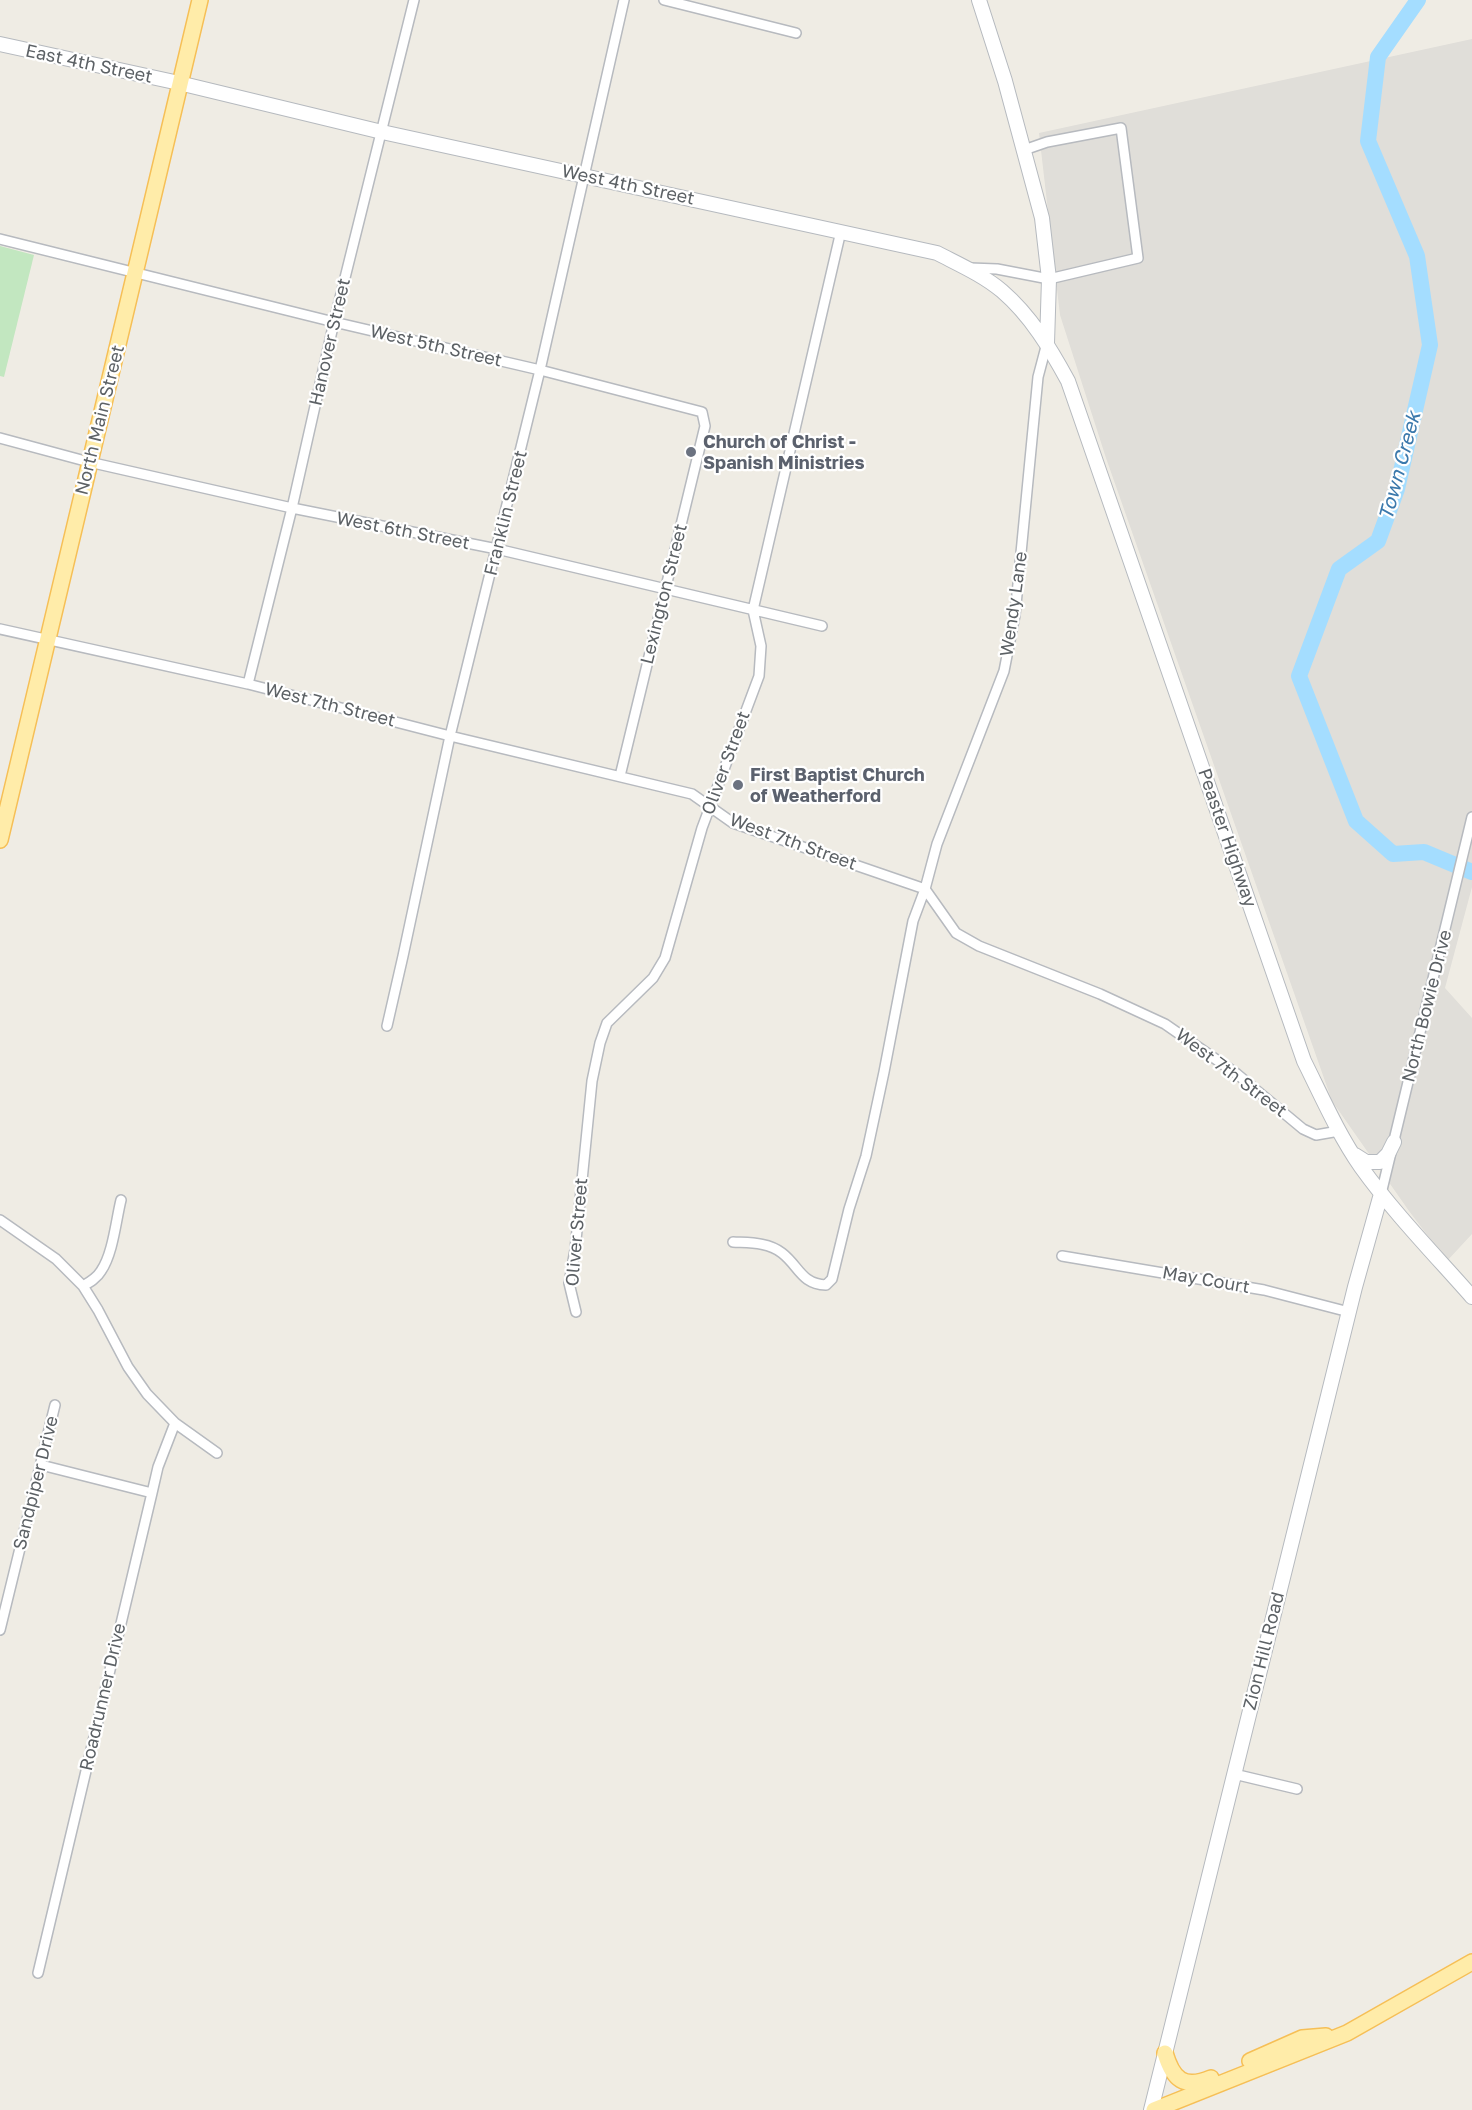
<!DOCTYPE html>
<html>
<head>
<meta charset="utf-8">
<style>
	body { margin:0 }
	canvas { display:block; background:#efece4 }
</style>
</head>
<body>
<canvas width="1472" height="2110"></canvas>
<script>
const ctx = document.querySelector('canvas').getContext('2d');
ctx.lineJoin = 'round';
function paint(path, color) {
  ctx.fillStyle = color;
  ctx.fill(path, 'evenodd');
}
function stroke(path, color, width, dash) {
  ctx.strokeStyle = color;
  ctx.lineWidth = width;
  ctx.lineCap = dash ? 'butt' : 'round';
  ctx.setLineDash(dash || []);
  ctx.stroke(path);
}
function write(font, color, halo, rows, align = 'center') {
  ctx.font = font + ' "Golos Text",sans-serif';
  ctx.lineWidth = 4.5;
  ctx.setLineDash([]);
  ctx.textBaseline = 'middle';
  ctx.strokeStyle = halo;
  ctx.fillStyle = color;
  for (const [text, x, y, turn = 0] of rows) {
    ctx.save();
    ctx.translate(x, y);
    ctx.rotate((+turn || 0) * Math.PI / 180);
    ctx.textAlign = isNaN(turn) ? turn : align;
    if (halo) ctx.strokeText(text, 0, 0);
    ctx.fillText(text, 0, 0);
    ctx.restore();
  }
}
paint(new Path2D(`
	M1472,39V887L1445,988L1472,1018V1234L1447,1261L1409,1211L1332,1101L1106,458L1060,315L1039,133Z`), '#e0ded9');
paint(new Path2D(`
	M0,246L34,255L4,377L0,376Z`), '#c2e7c0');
stroke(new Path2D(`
	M1418,0L1378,57L1368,141L1417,256L1430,345L1397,489L1378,541L1339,569L1299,676L1356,821L1393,854L1424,852L1472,872`), '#a4ddff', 16);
const street = new Path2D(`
	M664,0L796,33
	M0,239L334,322L540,370L702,412L705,426L620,776
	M970,268L997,269L1049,279L1138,258L1121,128L1047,142L1024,150
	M0,438L89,462L292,508L497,549L822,626
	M0,629L248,684L450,736L692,794L733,823L925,889L956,933L979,946L1100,994L1165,1024L1237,1074L1303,1129L1316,1135L1339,1131
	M248,684L292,508L334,322L414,0
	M387,1026L403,956L450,736L540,370L624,0
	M1381,1194L1472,817
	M0,1220L56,1259L83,1286L98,1310L128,1367L147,1394L175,1423L217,1453
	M733,1242C749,1243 768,1242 782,1253C799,1266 801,1284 826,1285L832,1279L849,1209L866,1156L884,1072L913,921L925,889L937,844L1004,671L1015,615L1038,377L1047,343
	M1062,1256L1264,1290L1349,1312
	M83,1286C90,1282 97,1278 101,1271C113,1254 116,1220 121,1200
	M576,1312L569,1283L575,1250L592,1081L600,1043L607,1023L653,978L665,958L702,828L759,676L761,646L753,610L841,231
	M41,1465L152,1493
	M0,1630L55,1405
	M1234,1774L1297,1789
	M38,1973L152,1493L158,1467L175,1423`);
const secondary = new Path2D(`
	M979,0L1005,81L1042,218L1049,279L1047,343
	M0,44L179,83L382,132L937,253C958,264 983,275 1002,291C1031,316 1050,348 1068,381L1304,1061C1322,1097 1338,1134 1361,1167C1394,1213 1435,1255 1472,1297
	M1355,1155L1366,1162H1380L1388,1154L1394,1142
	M1151,2110L1355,1287L1381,1194`);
const primary = new Path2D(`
	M0,840L200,0
	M1165,2053C1173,2080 1184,2089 1211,2078
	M1250,2061L1302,2038L1326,2036
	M1154,2110L1347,2033L1472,1962`);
stroke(street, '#b7babf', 12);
stroke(secondary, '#b6babf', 16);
stroke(primary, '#f6bf56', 18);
stroke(street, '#fff', 9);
stroke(secondary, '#fff', 14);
stroke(primary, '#ffeca9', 15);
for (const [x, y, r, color] of [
	[691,452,6,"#6b7280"],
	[738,785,6,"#6b7280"]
]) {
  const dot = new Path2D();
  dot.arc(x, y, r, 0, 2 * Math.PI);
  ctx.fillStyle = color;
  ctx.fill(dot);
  stroke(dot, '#fff', 2);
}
write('18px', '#5c6165', '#fff', [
	["East 4th Street",89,64,12],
	["West 4th Street",628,185,12],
	["Hanover Street",330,342,-77],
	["West 5th Street",436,346,13],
	["North Main Street",100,420,-76],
	["Franklin Street",506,513,-76],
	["West 6th Street",403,531,11],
	["Lexington Street",664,594,-76],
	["Wendy Lane",1014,604,-82],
	["West 7th Street",330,705,14],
	["Oliver Street",726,763,-70],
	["Peaster Highway",1227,838,71],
	["West 7th Street",793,842,20],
	["North Bowie Drive",1427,1006,-76],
	["West 7th Street",1231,1073,37],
	["Oliver Street",577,1232,-85],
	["May Court",1206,1280,10],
	["Sandpiper Drive",36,1483,-76],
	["Zion Hill Road",1264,1651,-76],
	["Roadrunner Drive",103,1697,-77]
]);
write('bold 18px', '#5b616d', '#fff', [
	["Church of Christ -",703,442],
	["Spanish Ministries",703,463],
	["First Baptist Church",750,775],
	["of Weatherford",750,796]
], 'left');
write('italic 20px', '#3b79ac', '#fff', [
	["Town Creek",1400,466,-75]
]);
</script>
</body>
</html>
